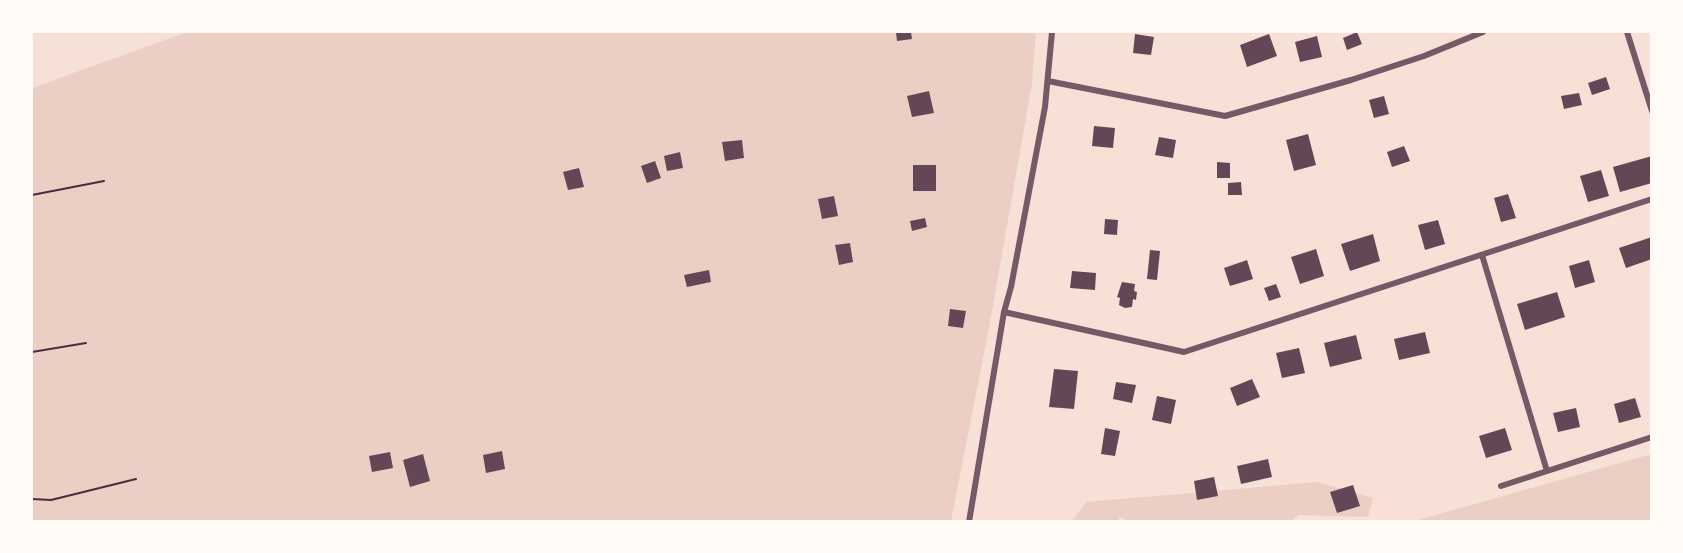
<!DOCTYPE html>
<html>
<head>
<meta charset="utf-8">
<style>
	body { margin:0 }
	#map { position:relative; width:1683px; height:553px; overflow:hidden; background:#f7e1d7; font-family:"Alegreya Sans",sans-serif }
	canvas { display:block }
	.frame { position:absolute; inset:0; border:33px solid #fffaf5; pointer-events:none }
</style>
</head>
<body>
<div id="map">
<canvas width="1683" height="553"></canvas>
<div class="frame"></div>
</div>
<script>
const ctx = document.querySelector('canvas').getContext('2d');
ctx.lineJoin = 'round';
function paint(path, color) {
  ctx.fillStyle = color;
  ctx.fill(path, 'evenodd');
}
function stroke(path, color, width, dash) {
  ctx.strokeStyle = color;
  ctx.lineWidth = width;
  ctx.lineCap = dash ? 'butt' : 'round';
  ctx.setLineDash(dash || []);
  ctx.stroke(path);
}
paint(new Path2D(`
	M187,32H1036L1032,84L989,328L951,521L32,522V88Z
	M1651,454V521H1415L1648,455Z
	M1318,482L1373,498L1368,517L1299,515L1289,522H1131L1120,517L1118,521L1071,522L1086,502Z`), '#ebcfc5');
paint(new Path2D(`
	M896,32H911L912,39L897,41Z
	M1357,32L1362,44L1347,50L1343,38Z
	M1135,34L1154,37L1151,55L1133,53Z
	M1269,34L1277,56L1247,67L1240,45Z
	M1317,36L1322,57L1300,62L1295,42Z
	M1606,77L1610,89L1592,95L1588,83Z
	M929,91L934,113L912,117L907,96Z
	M1579,93L1582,105L1564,109L1561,96Z
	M1384,96L1389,114L1374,118L1369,100Z
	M1094,126L1115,128L1113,148L1092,146Z
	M1308,134L1316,165L1294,171L1286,140Z
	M1159,137L1176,140L1173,158L1155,155Z
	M742,140L744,158L725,161L722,142Z
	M1404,146L1410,161L1392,167L1387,152Z
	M680,152L683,168L667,171L664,156Z
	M1652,156V183L1620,192L1613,167Z
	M655,161L661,178L647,183L641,166Z
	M1217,162L1230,163V178H1217Z
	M913,165H936V191H913Z
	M579,168L584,187L568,190L563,172Z
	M1601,170L1609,196L1588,202L1580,176Z
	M1241,182L1242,195H1228V183Z
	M1508,194L1516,218L1501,222L1494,198Z
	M834,196L838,216L822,219L818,199Z
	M925,218L927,227L912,231L910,221Z
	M1105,219L1118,220L1117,235L1104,234Z
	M1438,220L1445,244L1425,250L1418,225Z
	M1373,234L1380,261L1350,271L1341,244Z
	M1652,237V259L1626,268L1619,248Z
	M850,243L853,262L839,265L835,245Z
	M1316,249L1324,276L1300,284L1291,257Z
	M1150,250L1160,251L1157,280L1147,279Z
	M1247,260L1253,279L1230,286L1224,268Z
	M1589,260L1595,282L1575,288L1569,266Z
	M709,270L711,282L687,287L684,275Z
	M1072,271L1096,273L1095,290L1070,288Z
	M1122,282L1135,284L1134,291L1137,292L1136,300L1133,299L1132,307L1125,308L1119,305L1120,298L1117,297Z
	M1276,284L1281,297L1269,301L1264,288Z
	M1557,292L1565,317L1525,330L1517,304Z
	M950,309L966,311L963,328L948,326Z
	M1425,332L1430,353L1399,360L1394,339Z
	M1356,335L1362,359L1330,367L1324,343Z
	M1299,348L1305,373L1282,378L1276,353Z
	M1054,369L1078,371L1074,409L1049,407Z
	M1252,379L1260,397L1237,406L1230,388Z
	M1116,382L1136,385L1132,403L1113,399Z
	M1157,396L1176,400L1171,424L1152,420Z
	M1635,398L1641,417L1619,423L1614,404Z
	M1576,408L1580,427L1558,432L1553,413Z
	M1105,428L1120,431L1115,456L1101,454Z
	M1505,428L1512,450L1486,458L1479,436Z
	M502,451L505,469L486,473L483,455Z
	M390,452L393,468L372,472L369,456Z
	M423,454L430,481L410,487L403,460Z
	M1268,459L1272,477L1241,484L1237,466Z
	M1214,477L1218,496L1197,500L1194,481Z
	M1353,485L1360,506L1337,513L1330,492Z`), '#644757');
stroke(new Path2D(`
	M32,195L104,181
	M32,352L86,343
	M32,499L51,500L136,479`), '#4a2c40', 2);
stroke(new Path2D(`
	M1627,32L1652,111
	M1048,81L1225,116L1351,80L1424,56L1483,32
	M1482,255L1547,471
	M1004,312L1184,352L1652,199
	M1501,486L1652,437
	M969,522L1004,312L1011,287L1045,107L1052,32`), '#755966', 6);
</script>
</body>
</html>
